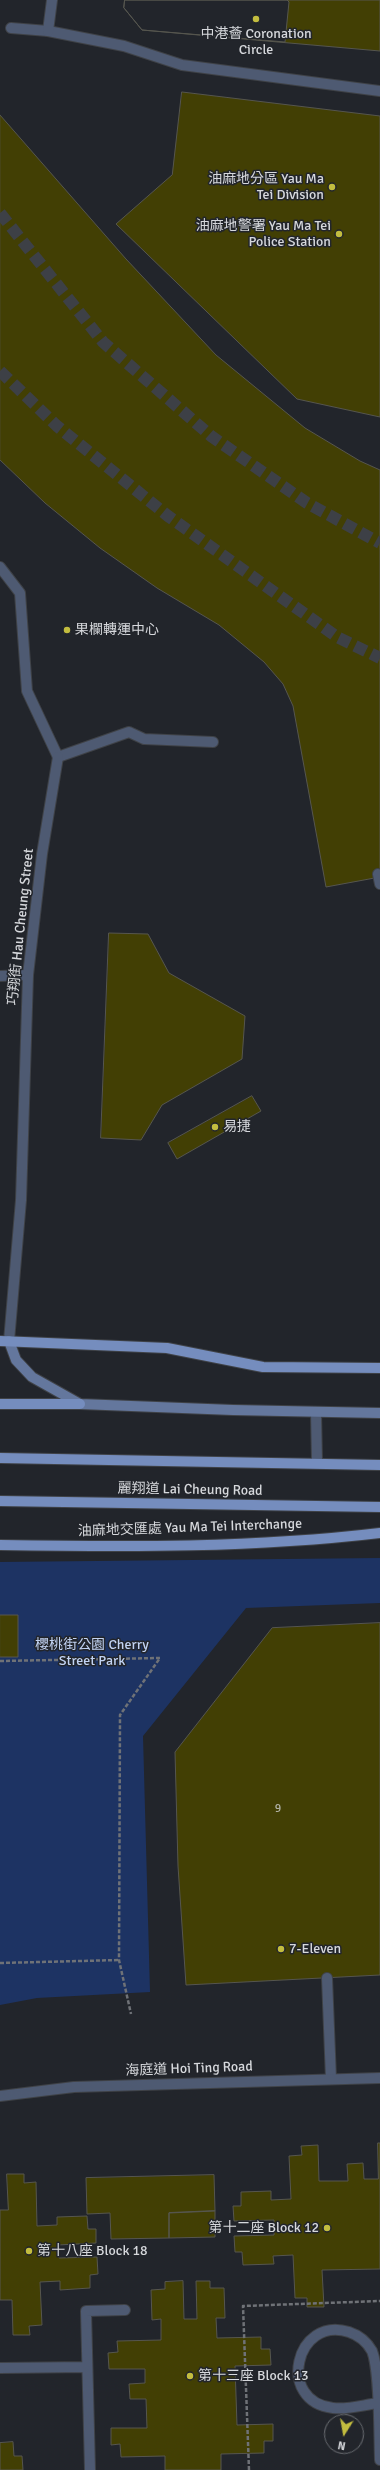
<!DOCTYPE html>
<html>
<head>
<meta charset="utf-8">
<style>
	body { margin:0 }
	#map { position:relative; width:380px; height:2470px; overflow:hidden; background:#22252b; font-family:Signika,sans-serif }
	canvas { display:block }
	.north { position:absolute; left:324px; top:2414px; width:40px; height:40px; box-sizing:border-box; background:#22252b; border:1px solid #6a6d72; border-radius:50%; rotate:191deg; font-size:11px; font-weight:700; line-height:16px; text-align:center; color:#d6d8dc }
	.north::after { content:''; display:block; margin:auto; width:14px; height:18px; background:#c3bd3f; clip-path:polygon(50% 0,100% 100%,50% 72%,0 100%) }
</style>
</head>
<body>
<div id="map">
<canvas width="380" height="2470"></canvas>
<div class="north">N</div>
</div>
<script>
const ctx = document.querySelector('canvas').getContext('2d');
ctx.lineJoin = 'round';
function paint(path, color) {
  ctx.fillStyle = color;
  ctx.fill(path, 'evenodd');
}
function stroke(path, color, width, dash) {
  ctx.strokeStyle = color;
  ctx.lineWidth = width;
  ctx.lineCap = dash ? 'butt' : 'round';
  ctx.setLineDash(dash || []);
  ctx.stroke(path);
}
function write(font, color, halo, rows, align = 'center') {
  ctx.font = font + ' Signika,"Noto Sans TC",sans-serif';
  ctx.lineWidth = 3;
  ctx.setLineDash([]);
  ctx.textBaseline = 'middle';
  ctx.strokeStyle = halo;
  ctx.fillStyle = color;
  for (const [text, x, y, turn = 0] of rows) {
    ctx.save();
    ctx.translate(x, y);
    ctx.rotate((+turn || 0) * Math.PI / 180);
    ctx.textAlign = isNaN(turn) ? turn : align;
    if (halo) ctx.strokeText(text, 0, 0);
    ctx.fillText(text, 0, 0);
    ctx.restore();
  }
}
paint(new Path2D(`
	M380,1558V1603L246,1608L143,1736L150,1992L37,1998L0,2005V1562Z`), '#1d3363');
const building = new Path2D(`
	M125,0H380V51L142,30L124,8Z
	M125,0H287L289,2L285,42L142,30L124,8Z
	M182,92L380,116V417L297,399L116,224L172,175Z
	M0,115L126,259L216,355L305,428L360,461L380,470V877L326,887L293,706L283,684L264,662L219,625L157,588L100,548L45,503L0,460Z
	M109,933L148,934L169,973L245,1016L242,1059L162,1105L141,1140L101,1138Z
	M252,1096L261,1111L177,1159L168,1143Z
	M0,1615H18V1657H0Z
	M380,1623V1975L186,1985L178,1866L175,1752L272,1628Z
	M378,2143H380V2269L322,2270L324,2307H307V2298H295L293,2255L273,2256L274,2264L243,2265L242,2252H235L234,2236L274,2235V2220L234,2221L233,2206H241V2192L271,2191V2200L291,2199L289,2156L302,2155L301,2146L318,2145L319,2181H348L347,2164L363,2163L364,2179H378Z
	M7,2174H24V2183L36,2182L37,2226L57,2225V2217L87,2216L88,2229H96V2243L58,2245L59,2258L97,2257L98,2274L90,2275V2288L60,2290V2281L40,2282L42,2325L29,2326L30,2335H13L12,2300H0V2210H8Z
	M214,2175L215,2211L169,2213V2238L111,2239L110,2213L87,2214L86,2178Z
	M215,2211V2237L169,2238V2213Z
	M183,2281L184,2319H197L196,2281H210V2288H224L225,2318H216L217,2338L261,2337V2349H270L271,2365L235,2366L237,2425L273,2424V2441H264V2453L221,2454V2470H165V2456L121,2457L120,2444L111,2445V2428H147L146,2399H130L129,2384L145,2383V2369H109L108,2353L118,2352L117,2341L161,2340V2319L152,2320L151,2290L165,2289V2282Z
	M13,2442L14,2456H22L23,2470H0V2443Z`);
paint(building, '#423f04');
stroke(building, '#56564f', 1);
stroke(new Path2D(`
	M0,213L103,342L211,436L307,503L380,543
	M0,371L57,426L168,516L337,637L380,658`), '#3d4046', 12, [12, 6]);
const lane = new Path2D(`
	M11,28L48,31L124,46L182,65L380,91
	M0,567L20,593L27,691L58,757L129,732L144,739L213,742
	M378,874L380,884
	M0,976L28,975
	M316,1412L317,1462
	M327,1978L331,2079
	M0,2368L87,2367
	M378,2403C363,2405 347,2410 333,2408C276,2402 295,2315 349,2332C358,2335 367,2342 372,2351C380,2371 379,2435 380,2460
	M90,2470L86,2311L125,2310`);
const street = new Path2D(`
	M48,31L52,0
	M9,1341L21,1200L28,975L42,854L58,757
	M0,2096L74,2087L380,2078`);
const secondary = new Path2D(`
	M9,1341L16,1360L32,1377L80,1404L233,1410L380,1413`);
const primary = new Path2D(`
	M0,1341L167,1348L263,1367L380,1368
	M0,1404H80
	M0,1458L380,1465
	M0,1501L380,1507
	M0,1545C126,1547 254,1548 380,1533`);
stroke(lane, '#3f4247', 12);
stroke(street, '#3f4247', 12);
stroke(secondary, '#3f4247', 12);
stroke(primary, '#3f4247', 12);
stroke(new Path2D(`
	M0,1661L160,1658L120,1715L119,1960L131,2014
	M0,1963L119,1960
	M249,2470L243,2306L380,2301`), '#6f7277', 2.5, [4, 2]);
stroke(lane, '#4e5a72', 10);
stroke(street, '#4e5a72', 10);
stroke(secondary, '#64779d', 10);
stroke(primary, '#758dbe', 10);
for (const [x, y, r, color] of [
	[256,19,4,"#c3bd3f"],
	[332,187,4,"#c3bd3f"],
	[339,234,4,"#c3bd3f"],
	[67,630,4,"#c3bd3f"],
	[215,1127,4,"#c3bd3f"],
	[281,1949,4,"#c3bd3f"],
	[327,2228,4,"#c3bd3f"],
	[29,2251,4,"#c3bd3f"],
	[190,2376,4,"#c3bd3f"]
]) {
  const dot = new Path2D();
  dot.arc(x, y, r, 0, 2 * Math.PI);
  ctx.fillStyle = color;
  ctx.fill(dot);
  stroke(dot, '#22252b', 1.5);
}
write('12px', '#b1b2a6', null, [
	["9",278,1809]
]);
write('14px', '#d6d8dc', '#22252b', [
	["中港薈 Coronation",256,34,"center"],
	["Circle",256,50,"center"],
	["油麻地分區 Yau Ma",324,179,"right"],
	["Tei Division",324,195,"right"],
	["油麻地警署 Yau Ma Tei",331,226,"right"],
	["Police Station",331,242,"right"],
	["果欄轉運中心",75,630],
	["易捷",223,1127],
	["7-Eleven",289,1949],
	["第十二座 Block 12",319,2228,"right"],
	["第十八座 Block 18",37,2251],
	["第十三座 Block 13",198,2376]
], 'left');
write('14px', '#d6d8dc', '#22252b', [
	["巧翔街 Hau Cheung Street",21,927,-84],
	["麗翔道 Lai Cheung Road",190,1490,1],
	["油麻地交匯處 Yau Ma Tei Interchange",190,1528,-2],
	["海庭道 Hoi Ting Road",189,2069,-2]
]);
write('14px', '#c2d3f3', '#22252b', [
	["櫻桃街公園 Cherry",92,1645],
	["Street Park",92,1661]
]);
</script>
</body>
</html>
